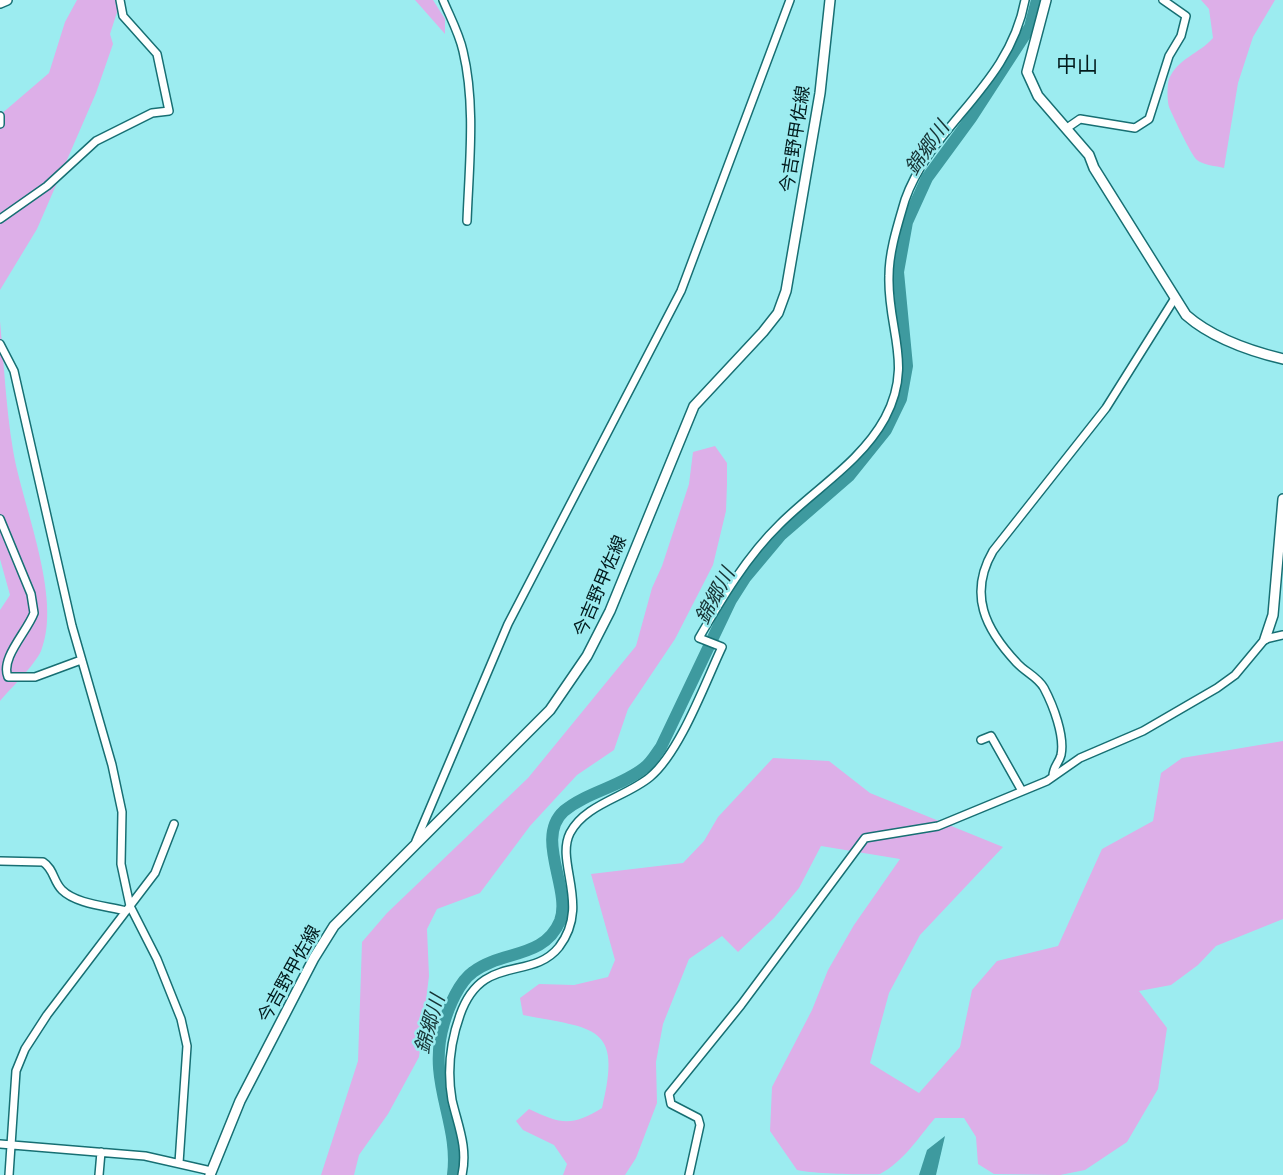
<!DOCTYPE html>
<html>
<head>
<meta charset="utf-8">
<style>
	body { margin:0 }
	canvas { display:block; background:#9cecf0 }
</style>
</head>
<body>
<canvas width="1283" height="1175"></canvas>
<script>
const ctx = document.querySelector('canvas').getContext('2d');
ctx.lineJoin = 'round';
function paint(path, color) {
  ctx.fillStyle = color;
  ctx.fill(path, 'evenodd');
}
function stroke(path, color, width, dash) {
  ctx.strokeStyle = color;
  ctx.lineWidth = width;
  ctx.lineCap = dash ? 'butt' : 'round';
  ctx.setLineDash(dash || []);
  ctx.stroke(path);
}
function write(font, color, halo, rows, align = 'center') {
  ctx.font = font + ' Ubuntu,"Noto Sans JP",sans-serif';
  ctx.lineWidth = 5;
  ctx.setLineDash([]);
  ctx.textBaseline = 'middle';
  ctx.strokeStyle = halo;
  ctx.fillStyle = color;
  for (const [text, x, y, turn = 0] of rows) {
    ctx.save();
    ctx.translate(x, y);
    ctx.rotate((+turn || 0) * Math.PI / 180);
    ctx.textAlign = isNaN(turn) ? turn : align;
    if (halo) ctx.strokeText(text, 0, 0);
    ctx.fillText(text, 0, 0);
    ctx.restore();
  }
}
paint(new Path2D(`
	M77,0H121L110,34L113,44L96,93L37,229L0,290V115L49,73L65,22Z
	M415,0H433L445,19V34Z
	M1201,0H1275L1253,37L1238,83L1224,168C1216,166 1203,165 1197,160C1191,155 1173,116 1169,107C1167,101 1167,85 1169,79C1178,58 1199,54 1213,38L1209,9Z
	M0,321C4,364 6,408 13,450C22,505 63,598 41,651C34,666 11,688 0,701V610L10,595L0,559Z
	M715,446L727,463V484L726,511L713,565L675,639L628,709L614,750L577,775L530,826L480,893L437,909L427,929L429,976L419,1057L388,1114L359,1155L354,1175H321L358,1061L362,942L387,913L528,778L636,646L652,588L662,566L689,484L693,452Z
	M1283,741V919L1216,946L1198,965L1171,985L1139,991L1167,1028L1158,1089L1127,1142L1085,1170L1060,1175L994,1174L978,1164L976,1137L964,1118H935C919,1137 903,1162 880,1174C867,1175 813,1174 797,1170L770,1131L772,1087L812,1010L828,970L854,925L900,859L821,846L799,888L774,918L738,952L722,936L689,959L663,1024L656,1062L657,1103L636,1158L625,1175H563L567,1164L554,1145L523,1130L516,1121L529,1109C561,1124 571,1127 602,1108C623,1024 594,1029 523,1015L520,998L539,984L574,985L608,977L615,960L591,874L683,863L704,841L718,817L773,758L829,761L870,793L1003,847L920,935L889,993L870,1063L919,1093L960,1047L972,990L997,961L1058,946L1102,849L1153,821L1161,773L1182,758Z`), '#ddafe8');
paint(new Path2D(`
	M945,1136L936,1175H919L927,1150Z`), '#3e9a9f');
stroke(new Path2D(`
	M453,1175C460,1121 426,1082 444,1023C449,1006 459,982 473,972C502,950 544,959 560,921C572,890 534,838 564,811C587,792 620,787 644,768C651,763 656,754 661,747L731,600L745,578L781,535L849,476L886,430L901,399L907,366L898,272L907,222L927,178L971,118L1030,27L1037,0`), '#3e9a9f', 12);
const street = new Path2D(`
	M443,0C450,17 459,33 463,51C476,105 469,166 467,221
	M0,116V124
	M1067,128L1080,119L1135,128L1149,119L1169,56L1181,36L1186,16L1163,0
	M0,219L47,186L96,141L152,113L169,111L157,54L123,16L120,0
	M0,344L14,371L72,626L112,765L122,812L121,864L130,906L157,959L181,1019L187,1046L179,1163
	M0,519L31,594L34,613C27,632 0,658 8,677H35L81,660
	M981,740L991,736L1022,791
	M1053,776C1053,767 1059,763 1061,755C1065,736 1053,705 1044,688C1038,677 1025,672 1017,663C985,629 968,594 993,551L1106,408L1175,298
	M416,841L508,624L681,291L790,0
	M0,861L43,862C54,869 53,881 62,890C76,904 107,906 126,911
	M0,1144L145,1156L211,1171
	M9,1175L16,1071L25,1049L47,1015L155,873L174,824
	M99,1175L101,1152
	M462,1175C468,1147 458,1126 452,1100C447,1071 450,1043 460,1015C482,952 531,982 559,947C591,905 555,863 570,833C585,804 626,797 650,777C680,752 705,683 722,647L699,638C722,598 747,556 780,524C815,489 861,462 885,418C914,364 887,329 889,276C889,251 898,224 905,200C931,125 1009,87 1025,0
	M689,1175L700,1125L698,1118L671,1104L669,1094L741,1005L865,838L938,826L1047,781L1080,758L1143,731L1217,688L1235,675L1265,639L1283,635`);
const secondary = new Path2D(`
	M1046,0L1027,72L1038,96L1089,155L1094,168L1186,315C1211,337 1250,351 1283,359
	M0,3L7,0
	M1265,639L1273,615L1283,499
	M210,1175L240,1101L314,958L334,926L550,710L587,656L610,611L694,406L763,332L778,313L786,291L820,93L830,0`);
stroke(street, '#176f73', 10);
stroke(secondary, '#176f73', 12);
stroke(street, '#fff', 7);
stroke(secondary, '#fff', 9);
write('18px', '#021a1c', '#9cecf0', [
	["今吉野甲佐線",795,139,-81],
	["今吉野甲佐線",600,586,-67],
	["今吉野甲佐線",289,974,-61]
]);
write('italic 20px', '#163334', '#9cecf0', [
	["錦郷川",927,148,-55],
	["錦郷川",715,596,-62],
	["錦郷川",430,1024,-74]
]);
write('21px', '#021a1c', '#9cecf0', [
	["中山",1077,65]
]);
</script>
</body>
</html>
